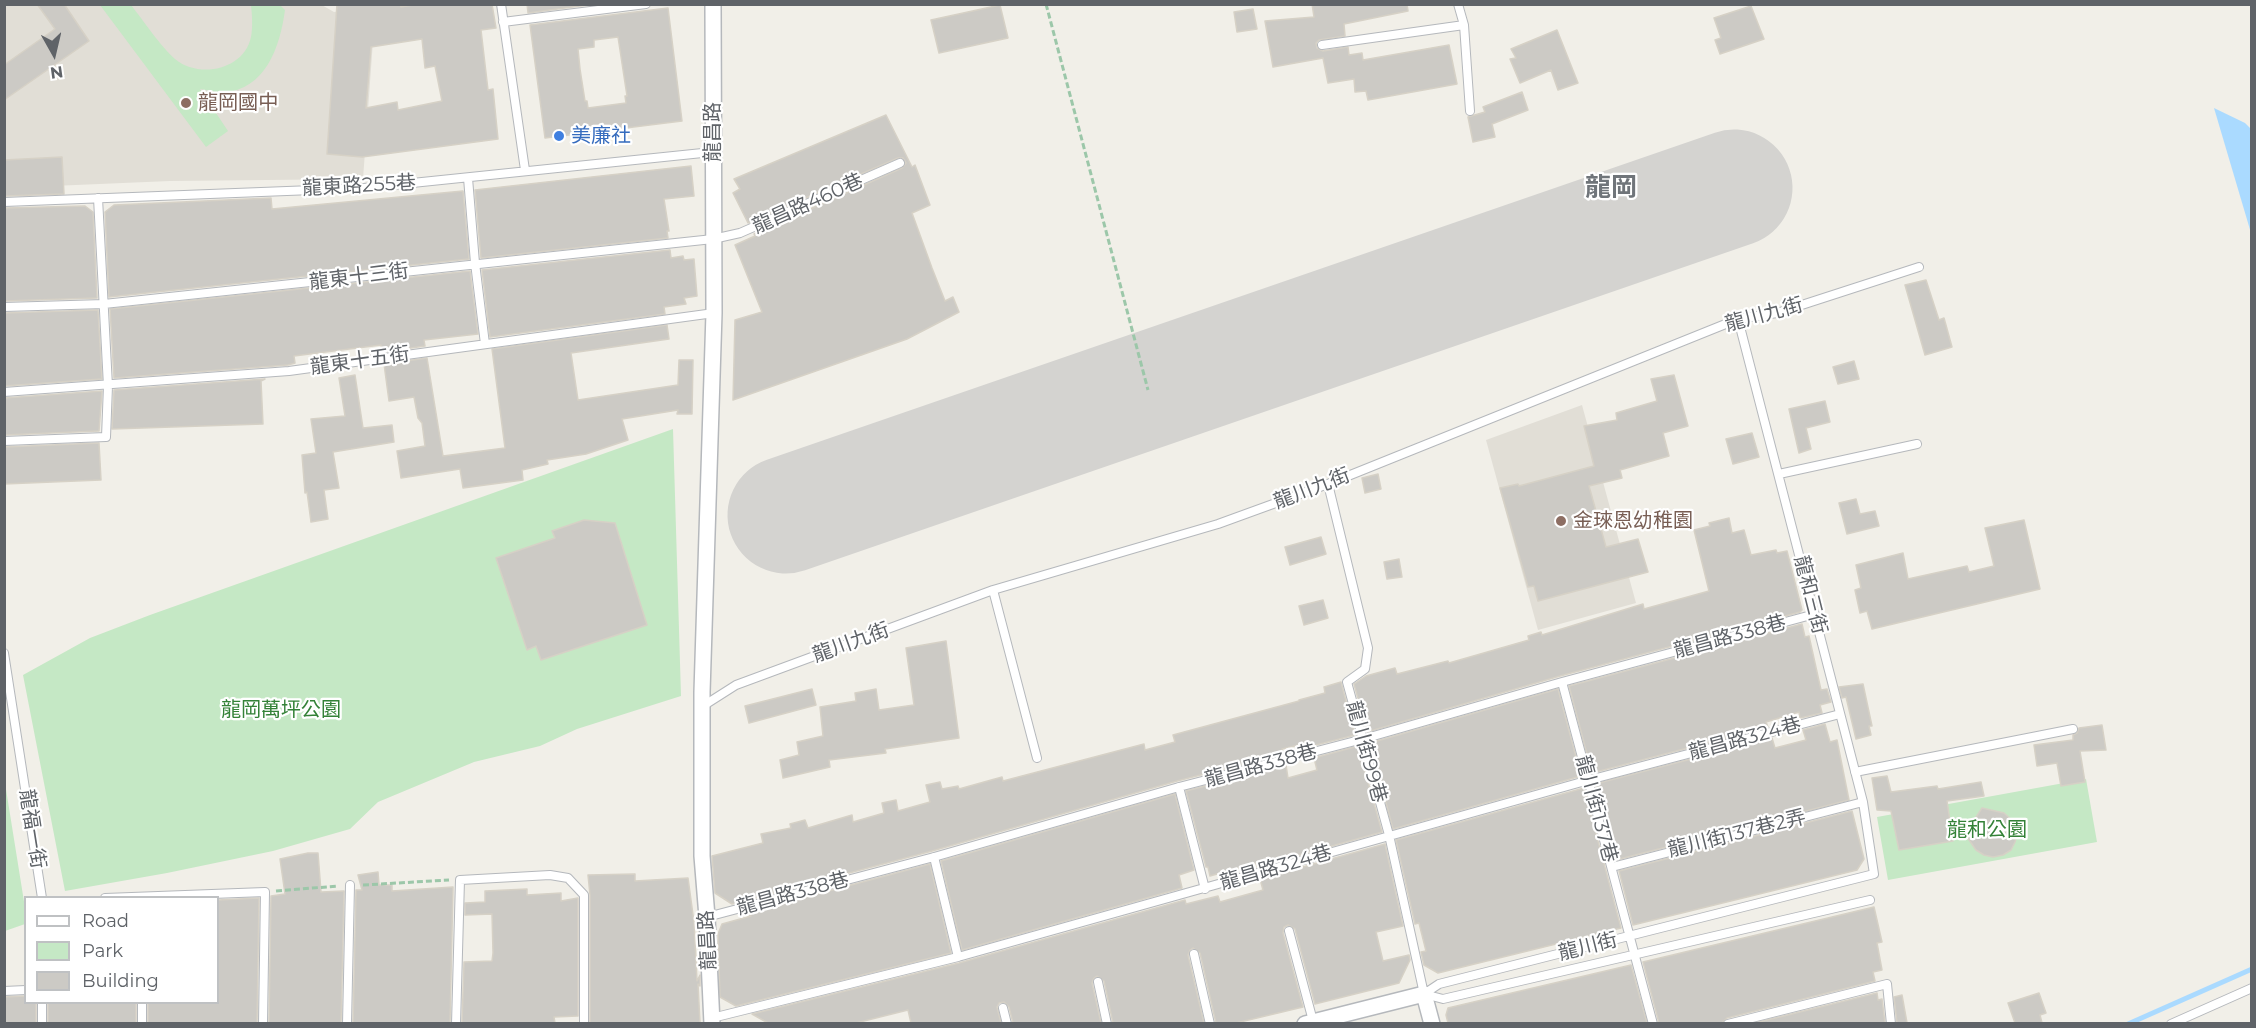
<!DOCTYPE html>
<html>
<head>
<meta charset="utf-8">
<style>
	body { margin:0 }
	#map { position:relative; width:2256px; height:1028px; overflow:hidden; background:#f1efe8; font-family:Montserrat,sans-serif }
	canvas { display:block }
	.frame { position:absolute; inset:0; border:6px solid #5f6368; pointer-events:none }
	.legend { position:absolute; left:24px; top:896px; width:195px; height:108px; box-sizing:border-box; background:#fff; border:2px solid #bfc1c3; margin:0; padding:8px 10px; list-style:none; font-size:18px; color:#5f6368 }
	.legend li { display:flex; align-items:center; gap:12px; height:30px }
	.legend b { width:30px; border:2px solid #bfc1c3 }
	.north { position:absolute; left:24px; top:24px; width:60px; height:60px; -webkit-text-stroke:4px #fff; paint-order:stroke; rotate:172deg; font-size:16px; font-weight:700; line-height:24px; text-align:center; color:#5f6368 }
	.north::after { content:''; display:block; margin:auto; width:21px; height:27px; background:#5f6368; clip-path:polygon(50% 0,100% 100%,50% 72%,0 100%) }
</style>
</head>
<body>
<div id="map">
<canvas width="2256" height="1028"></canvas>
<div class="frame"></div>
<ul class="legend">
<li><b style="height:8px;background:#fff"></b>Road</li>
<li><b style="height:16px;background:#c5e8c5"></b>Park</li>
<li><b style="height:16px;background:#cccac5"></b>Building</li>
</ul>
<div class="north">N</div>
</div>
<script>
const ctx = document.querySelector('canvas').getContext('2d');
ctx.lineJoin = 'round';
function paint(path, color) {
  ctx.fillStyle = color;
  ctx.fill(path, 'evenodd');
}
function stroke(path, color, width, dash) {
  ctx.strokeStyle = color;
  ctx.lineWidth = width;
  ctx.lineCap = dash ? 'butt' : 'round';
  ctx.setLineDash(dash || []);
  ctx.stroke(path);
}
function write(font, color, halo, rows, align = 'center') {
  ctx.font = font + ' Montserrat,"Noto Sans TC",sans-serif';
  ctx.lineWidth = 4.5;
  ctx.setLineDash([]);
  ctx.textBaseline = 'middle';
  ctx.strokeStyle = halo;
  ctx.fillStyle = color;
  for (const [text, x, y, turn = 0] of rows) {
    ctx.save();
    ctx.translate(x, y);
    ctx.rotate((+turn || 0) * Math.PI / 180);
    ctx.textAlign = isNaN(turn) ? turn : align;
    if (halo) ctx.strokeText(text, 0, 0);
    ctx.fillText(text, 0, 0);
    ctx.restore();
  }
}
paint(new Path2D(`
	M320,4L334,12L371,6L374,27L363,179L170,181L5,188L4,5Z
	M1582,405L1636,603L1538,630L1486,440Z`), '#e1ded6');
paint(new Path2D(`
	M100,5H131C143,20 161,47 175,59C199,79 244,70 251,37C253,26 252,15 251,5H280L285,10C280,47 266,89 223,93C216,93 207,90 200,89L228,131L206,147Z
	M673,429L681,696L577,729L540,746L474,762L378,802L350,829L273,851L167,873L65,891L23,675L90,638L150,615Z
	M2086,779L2097,842L1888,880L1877,817Z
	M5,783L26,914L25,924L5,931Z`), '#c5e8c5');
paint(new Path2D(`
	M2214,108L2245,123L2251,129V233Z`), '#aadaff');
stroke(new Path2D(`
	M2128,1024L2252,969`), '#aadaff', 5);
stroke(new Path2D(`
	M786,515L1734,188`), '#d4d3d0', 117);
const building = new Path2D(`
	M37,4H64L89,41L4,100V65L55,29Z
	M337,4H400L401,7L419,4H492L496,28L481,30L488,90L493,89L498,139L362,157L327,154ZM422,39L425,68L435,66L442,101L398,110L397,102L366,108L371,47Z
	M527,4H594L528,13Z
	M1312,4H1407L1408,11L1344,24L1345,36L1319,40L1316,43L1317,48L1323,51L1348,47L1349,55L1362,53L1363,60L1449,45L1457,84L1368,100L1366,91L1355,92L1354,79L1328,83L1323,58L1273,67L1265,21L1314,17Z
	M1000,5L1008,38L939,53L931,20Z
	M1751,6L1764,39L1720,54L1715,40L1721,38L1714,18Z
	M668,8L682,121L545,138L530,25ZM618,37L627,96H625L626,103L588,108L587,101H585L580,69L578,49L594,47V40Z
	M1253,9L1257,29L1237,32L1234,12Z
	M1557,30L1578,83L1558,90L1551,70L1520,83L1510,59L1516,58L1511,49Z
	M1522,92L1528,110L1492,124L1495,137L1473,142L1468,117L1485,112L1483,107Z
	M886,115L912,167L915,165L930,205L912,213L932,268L945,301L953,297L959,312L907,339L733,400L735,320L762,312L735,245L755,236L754,234L902,168L906,163L903,158H898L748,223L733,193L740,189L734,179Z
	M62,157L64,194L4,196V160Z
	M691,166L694,196L664,199L669,231H667L668,238L481,258L475,190Z
	M463,191L469,259L109,297L105,212L114,205L271,198L272,209Z
	M85,206L93,212L97,298L4,301V208Z
	M670,250L671,258L683,256L684,260L694,259L697,296L684,298L686,304L664,307L665,314L490,337L482,270Z
	M470,271L478,334L424,340L425,346L382,352L381,345L294,356L295,363L288,365L114,378L110,309Z
	M1926,280L1939,320L1944,318L1952,347L1925,355L1905,285Z
	M98,310L102,379L4,386V313Z
	M667,325L669,339L571,353L578,400L678,385L679,360H693L692,414H677L678,410L622,419L628,440L586,454L547,460L548,464L522,470L523,480L463,488L460,469L401,478L397,451L425,446L422,423L418,418L414,397L389,401L384,364L427,358L443,456L505,448L492,349Z
	M1854,361L1859,379L1838,384L1833,367Z
	M355,375L363,428L392,425L394,442L333,452L339,488L324,490L328,519L311,522L307,492L305,493L302,455L316,453L311,419L345,416L339,378Z
	M1674,375L1688,426L1663,433L1669,456L1620,470L1622,478L1589,486L1606,547L1638,539L1648,572L1538,601L1534,586L1528,587L1500,488L1518,484L1519,486L1594,466L1584,426L1617,420L1616,413L1657,401L1651,379Z
	M265,379L261,381L263,424L112,429L114,390Z
	M102,391L99,431L4,435V398Z
	M1825,401L1830,422L1806,428L1811,449L1799,453L1789,409Z
	M1752,433L1759,457L1733,464L1726,439Z
	M99,443L101,480L4,484V447Z
	M1378,474L1381,489L1365,493L1362,478Z
	M1856,499L1860,514L1875,511L1879,526L1847,534L1839,503Z
	M1729,518L1732,533L1744,530L1751,555L1776,550L1777,553L1787,551L1802,610L1800,612L1560,676L1367,732L1354,684L1366,676L1395,668L1397,674L1448,661L1449,663L1529,640L1528,636L1541,632L1542,635L1643,604L1644,609L1709,591L1694,530L1710,526L1709,523Z
	M584,520L615,523L647,625L541,660L536,646L527,650L496,558L555,538L552,531Z
	M2024,520L2040,589L1872,629L1867,611L1860,613L1855,590L1861,588L1856,565L1903,553L1908,579L1967,566L1969,572L1994,566L1985,528Z
	M1321,537L1326,554L1290,565L1285,547Z
	M1399,559L1402,577L1387,579L1384,562Z
	M1323,600L1328,618L1304,625L1299,606Z
	M1802,624L1805,637L1809,636L1821,690L1827,689L1831,702L1820,705L1822,713L1800,718L1799,712L1766,722L1768,727L1592,773L1569,686Z
	M946,641L959,738L885,749L886,753L829,760L830,767L783,778L780,760L799,755L797,742L823,736L820,707L856,701L855,693L876,689L879,710L914,705L906,648Z
	M1341,682L1355,735L1312,746L1311,742L1282,749L1283,754L1177,781L932,851L732,904L715,893L712,856L763,843L761,834L791,828L790,824L805,820L808,828L852,815L853,822L884,813L882,803L896,800L898,811L930,802L926,785L940,782L942,789L958,786L959,789L1002,777L1003,781L1144,744L1145,750L1175,742L1173,735L1299,701V700L1325,693L1324,687Z
	M1863,684L1872,726H1869L1871,735L1856,739L1846,697L1842,698L1839,687Z
	M812,689L816,705L749,723L745,706Z
	M1558,689L1581,776L1393,829L1370,743Z
	M1825,724L1830,742L1837,740L1849,800L1616,860L1595,784L1772,738L1775,748L1806,740L1803,730Z
	M2102,725L2106,750L2080,751L2085,782L2061,786L2057,763L2037,766L2034,745L2073,740V735L2077,733L2079,728Z
	M1358,746L1382,832L1257,867L1256,863L1210,876L1208,867H1206L1186,791L1286,765L1288,778L1317,770L1314,758Z
	M1887,776L1891,792L1937,786L1938,789L1981,782L1984,796L1947,801L1953,841L1899,850L1891,811L1877,810L1872,778Z
	M1584,788L1621,928L1438,973L1424,965L1421,952L1426,951L1419,923L1415,924L1396,840Z
	M1175,794L1194,870L1179,875L1182,888L962,950L941,861Z
	M1982,808L2004,813L2014,822L2017,834L2015,842L2011,850L2003,855L1993,857L1984,855L1976,850L1965,834Z
	M1852,811L1864,859L1857,870L1633,925L1619,871Z
	M1385,844L1403,926L1376,932L1383,961L1409,955L1410,960L1399,983L1315,1004L1295,929L1288,925L1284,927L1283,933L1303,1007L1236,1023H1216L1200,953L1193,948L1190,950L1188,955L1204,1023H1113L1104,981L1097,976L1094,978L1092,983L1101,1023H1013L1009,1007L1004,1002L999,1003L997,1007L1001,1023H911L908,1010L856,1023H768L752,1014L959,963L1185,900L1186,904L1218,896L1220,902L1263,890L1260,879Z
	M308,853H318L321,892L344,891L341,1023H269L271,896L285,894L280,859Z
	M930,864L951,953L736,1006L720,997L718,934L722,924L751,916L746,913Z
	M378,872L379,885H392V891L453,887L450,1023H353L356,890H362L358,875Z
	M635,874V881L688,878L694,922L697,981L700,975V986L698,984L700,1023H590V895L588,875Z
	M527,889V895L561,893V901L578,898V1016L554,1017L555,1023H462L464,962L492,961L493,953L492,914L465,915V903L485,902V891Z
	M259,898L257,1023H148V1002H218V900Z
	M1874,907L1882,942L1877,943L1882,970L1873,972L1875,981L1727,1018L1722,1023H1659L1643,962Z
	M1631,965L1647,1023H1448L1446,1015L1448,1008Z
	M1877,993L1878,1000L1882,999L1885,1023H1755Z
	M2039,993L2046,1013L2040,1015L2042,1023H2015L2008,1003Z
	M1902,995L1907,1023H1897L1894,997Z
	M26,996V1002H36V1023H7L4,1022V997Z
	M48,1002H136V1023H48Z`);
paint(building, '#cccac5');
stroke(building, '#d6d1c6', 1.5);
const service = new Path2D(`
	M501,4L525,170
	M1458,4L1464,25L1470,111
	M503,22L646,4
	M1322,45L1464,25
	M468,178L475,263L485,344
	M4,202L364,188L712,152
	M4,307L104,304L713,239L740,233L900,163
	M4,392L289,371L714,313
	M4,441L106,437L108,386L98,198
	M1779,474L1917,444
	M1328,484L1368,648L1365,669L1347,682L1389,835L1424,994
	M993,590L1037,758
	M4,653L42,898
	M1562,682L1653,1024
	M703,706L736,685L993,590L1218,524L1328,484L1738,319L1777,313L1919,267
	M1855,772L2073,729
	M1179,787L1205,889
	M934,857L958,957
	M1612,867L1863,802
	M105,898L265,892L263,1024
	M707,917L934,857L1179,787L1363,739L1562,682L1815,614
	M1289,931L1313,1021
	M1194,954L1210,1024
	M1098,982L1107,1024
	M4,991L26,990
	M1424,994L1439,984L1874,874L1863,802L1738,319
	M1424,994L1443,999L1870,900
	M1003,1008L1007,1024
	M712,1018L958,957L1589,780L1840,714
	M42,1024V1002
	M142,1024V1002
	M347,1024L350,885
	M456,1024L460,880L550,875L568,878L584,895V1024
	M1728,1024L1887,984L1891,1024
	M2171,1024L2252,988`);
const minor = new Path2D(`
	M712,1024L707,917L702,856V692L714,313L713,4
	M1305,1024L1424,994L1432,1024`);
stroke(service, '#b5b8bc', 10);
stroke(minor, '#b5b8bc', 18);
stroke(new Path2D(`
	M1046,4L1148,390
	M363,885L449,880
	M276,891L338,886`), '#9cc7a9', 3, [6, 3]);
stroke(service, '#fff', 8);
stroke(minor, '#fff', 15);
for (const [x, y, r, color] of [
	[186,103,6,"#8d6e63"],
	[559,136,6,"#3f7fe0"],
	[1561,521,6,"#8d6e63"]
]) {
  const dot = new Path2D();
  dot.arc(x, y, r, 0, 2 * Math.PI);
  ctx.fillStyle = color;
  ctx.fill(dot);
  stroke(dot, '#fff', 2);
}
write('20px', '#785e54', '#fff', [
	["龍岡國中",198,103],
	["金琜恩幼稚園",1573,521]
], 'left');
write('20px', '#5f6368', '#fff', [
	["龍昌路",713,132,-90],
	["龍東路255巷",359,186,-3],
	["龍昌路460巷",808,204,-24],
	["龍東十三街",359,277,-7],
	["龍川九街",1764,315,-15],
	["龍東十五街",360,361,-8],
	["龍川九街",1312,489,-21],
	["龍和三街",1810,595,76],
	["龍昌路338巷",1730,637,-15],
	["龍川九街",851,643,-20],
	["龍昌路324巷",1745,739,-15],
	["龍川街99巷",1366,752,75],
	["龍昌路338巷",1261,766,-15],
	["龍川街137巷",1596,809,75],
	["龍福一街",32,829,81],
	["龍川街137巷2弄",1737,834,-14],
	["龍昌路324巷",1276,868,-16],
	["龍昌路338巷",793,894,-15],
	["龍昌路",708,940,-93],
	["龍川街",1588,947,-14]
]);
write('20px', '#366cbe', '#fff', [
	["美廉社",571,136]
], 'left');
write('20px', '#348238', '#fff', [
	["龍岡萬坪公園",281,710],
	["龍和公園",1987,830]
]);
write('bold 26px', '#70757a', '#fff', [
	["龍岡",1611,188]
]);
</script>
</body>
</html>
